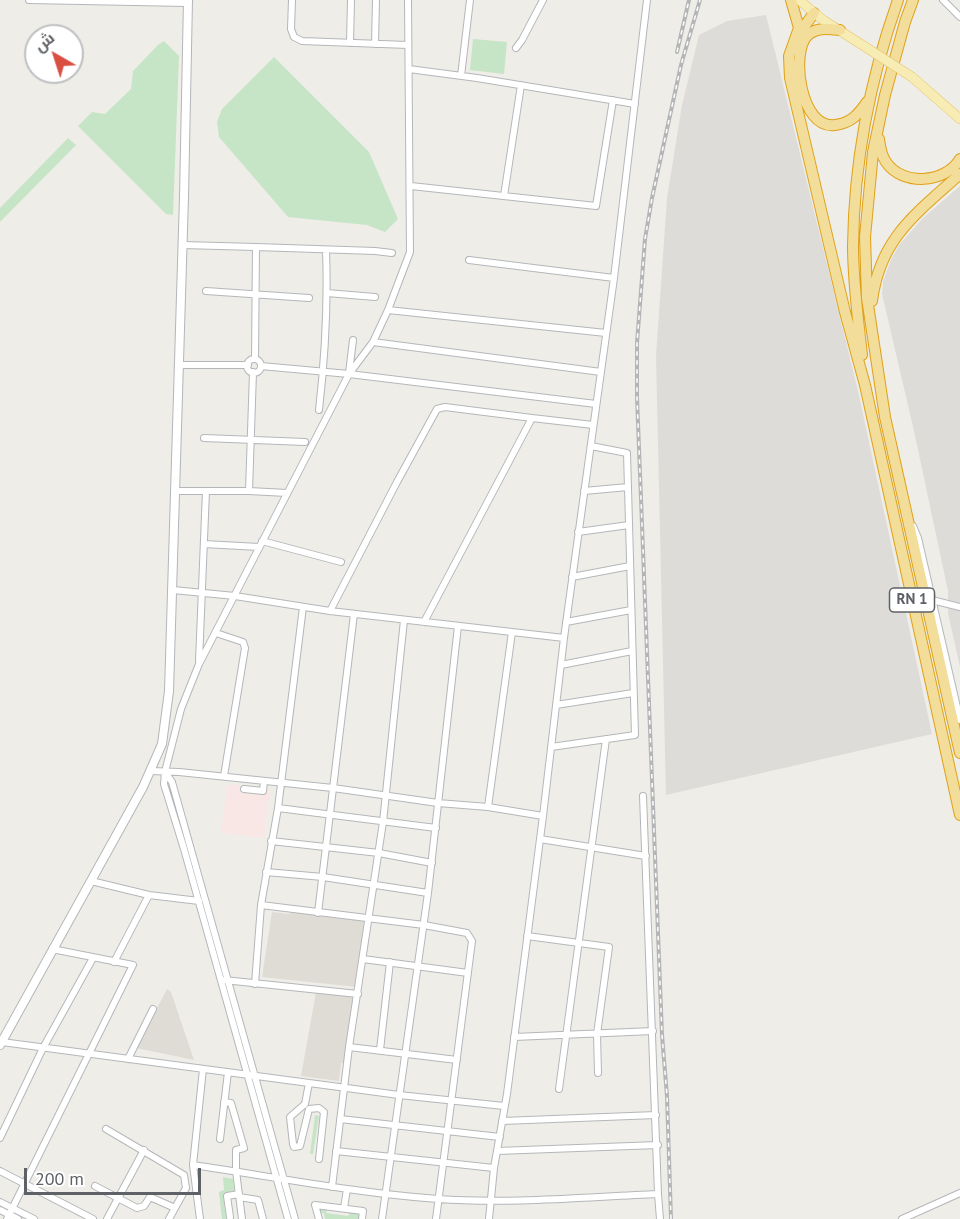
<!DOCTYPE html>
<html>
<head>
<meta charset="utf-8">
<style>
	body { margin:0 }
	#map { position:relative; width:960px; height:1219px; overflow:hidden; background:#efede7; font-family:"PT Sans",Cairo,sans-serif }
	canvas { display:block }
	.north { position:absolute; left:24px; top:24px; width:60px; height:60px; box-sizing:border-box; background:#fff; border:2px solid #bfc0c2; border-radius:50%; rotate:321deg; font-size:16px; font-weight:700; line-height:24px; text-align:center; color:#5e6266 }
	.north::after { content:''; display:block; margin:auto; width:21px; height:27px; background:#d95043; clip-path:polygon(50% 0,100% 100%,50% 72%,0 100%) }
	.scale { position:absolute; left:24px; top:1168px; width:177px; height:27px; box-sizing:border-box; border:3px solid #5e6266; border-top:0; padding-left:8px; font-size:18px; line-height:21px; white-space:nowrap; color:#5e6266; -webkit-text-stroke:4px #fff; paint-order:stroke }
</style>
</head>
<body>
<div id="map">
<canvas width="960" height="1219"></canvas>
<div class="north">ش</div>
<div class="scale">200 m</div>
</div>
<script>
const ctx = document.querySelector('canvas').getContext('2d');
ctx.lineJoin = 'round';
function paint(path, color) {
  ctx.fillStyle = color;
  ctx.fill(path, 'evenodd');
}
function stroke(path, color, width, dash) {
  ctx.strokeStyle = color;
  ctx.lineWidth = width;
  ctx.lineCap = dash ? 'butt' : 'round';
  ctx.setLineDash(dash || []);
  ctx.stroke(path);
}
function write(font, color, halo, rows, align = 'center') {
  ctx.font = font + ' "PT Sans",sans-serif';
  ctx.lineWidth = 5;
  ctx.setLineDash([]);
  ctx.textBaseline = 'middle';
  ctx.strokeStyle = halo;
  ctx.fillStyle = color;
  for (const [text, x, y, turn = 0] of rows) {
    ctx.save();
    ctx.translate(x, y);
    ctx.rotate((+turn || 0) * Math.PI / 180);
    ctx.textAlign = isNaN(turn) ? turn : align;
    if (halo) ctx.strokeText(text, 0, 0);
    ctx.fillText(text, 0, 0);
    ctx.restore();
  }
}
paint(new Path2D(`
	M766,15L858,391L932,734L666,795L656,356L667,198L682,105L699,35L727,21Z
	M960,186V667L948,613V591L914,431L882,294L883,282L890,262L899,245L923,218Z`), '#dedcd9');
paint(new Path2D(`
	M291,910L364,920L357,987L262,977L272,912L290,914Z
	M167,989L171,992L194,1060L136,1048Z
	M316,992L354,996L346,1063H341L339,1081L301,1076Z`), '#dfdcd5');
paint(new Path2D(`
	M227,784L270,789L264,838L221,833Z`), '#f9e7e6');
paint(new Path2D(`
	M473,39L507,42L504,74L470,70Z
	M164,41L179,56L173,215L166,214L78,126L92,112L105,114L131,89L133,71L158,45Z
	M274,57L369,152L398,219L385,232L367,225L288,217L219,137L217,122L222,109Z
	M68,138L76,145L0,222V208Z
	M315,1115L319,1116L313,1154H310Z
	M223,1177L233,1179L234,1191L223,1193L226,1219H222L219,1192L224,1190Z
	M319,1209H327L326,1213L348,1216L350,1212L359,1213V1219H325L324,1213H320Z`), '#c6e4c6');
const street = new Path2D(`
	M29,0L187,3
	M292,0L291,29L294,37L302,41L408,45
	M943,0L960,17
	M350,43L351,0
	M375,44L376,0
	M516,48L522,40L543,0
	M409,69L477,78L635,104
	M461,76L470,0
	M411,186L596,206L613,100
	M504,196L521,85
	M183,245L256,247
	M469,260L614,278
	M206,291L309,298
	M327,293L375,297
	M388,310L606,333
	M373,342L601,372
	M255,359L256,247L375,251L392,253
	M247 366a7 7 0 1 1 14 0a7 7 0 1 1-14 0Z
	M178,365H248
	M261,366L349,374L596,404
	M349,373L353,340
	M319,410C325,357 328,303 326,250
	M532,418L593,425
	M204,438L305,442
	M175,491H249L253,372
	M249,491L287,493
	M584,491L628,487
	M913,526L918,538L960,720
	M578,532L629,525
	M262,541L341,562
	M204,544L259,547
	M572,577L630,566
	M173,590L235,596L330,611L564,638
	M932,600L960,607
	M303,607L278,808L261,905L424,925L467,933L472,941L436,1219
	M330,611L397,482L437,409L445,407L532,418L424,622
	M566,622L631,610
	M216,633L243,642L245,648L224,776
	M199,661L206,491
	M561,665L632,651
	M556,705L633,693
	M551,747L635,735L627,453L591,446
	M151,771L179,772L333,788L438,803L488,807L543,816
	M165,772L181,709L199,664L349,374L373,342L388,310L410,252L408,0
	M244,789L263,791L264,781
	M488,807L512,632
	M278,808L436,828
	M540,839L646,856
	M271,841L379,853L432,863
	M266,872L323,877L428,893
	M91,881L149,895L199,901
	M318,913L354,614
	M527,936L609,947L597,1034L598,1073
	M363,959L468,973
	M114,962L149,895
	M224,980L358,994
	M255,984L261,905
	M514,1037L653,1031
	M2,1042L399,1095L504,1106
	M349,1047L457,1060
	M380,1050L390,962
	M128,1059L153,1009
	M309,1083L305,1104L290,1117L293,1144L294,1147L300,1146L309,1109L319,1108L324,1112L319,1159
	M559,1089L606,739
	M224,1102L231,1103L244,1148L236,1150V1171L242,1219
	M340,1119L500,1137
	M502,1121L656,1115
	M106,1129L184,1175L186,1188L169,1219
	M0,1138L43,1048L93,958
	M220,1139L228,1072
	M336,1151L494,1168
	M497,1151L658,1145
	M193,1165L203,1069
	M0,1171L93,1219
	M95,1186L137,1208L144,1206L150,1197L175,1208
	M332,1187L349,1047L383,822L404,620
	M658,1194L660,1219
	M239,1197L258,1200L263,1219
	M0,1202L34,1219
	M344,1208L347,1189
	M0,1210L18,1219
	M230,1217L227,1196L239,1194
	M7,1219L133,965L52,949
	M107,1219L144,1150
	M200,1219L193,1165C275,1177 356,1193 438,1199C511,1204 585,1197 658,1194L643,796
	M288,1219L184,849L164,784L165,772L172,782L295,1219
	M319,1219L315,1205L363,1211L362,1219
	M382,1219L428,893L458,626
	M489,1219L494,1168L507,1094L543,816L564,638L614,278L647,0
	M902,1219L960,1193`);
const secondary = new Path2D(`
	M0,1045L143,787L162,744L169,691L184,197L188,0`);
const primary = new Path2D(`
	M799,0L823,20L867,48
	M912,77L960,119`);
const highway = new Path2D(`
	M791,0L799,28L789,56L790,78L845,312L865,385L960,815
	M913,0L905,22L885,95L873,152L865,237L867,298L885,417L960,753
	M840,30C829,29 817,27 808,35C790,51 800,130 835,125C851,123 858,115 867,102
	M798,35L814,13
	M879,139C880,147 881,155 886,162C902,186 945,184 960,159
	M872,301C880,238 916,214 960,174
	M862,355C858,319 853,282 853,246C854,162 870,79 898,0`);
stroke(street, '#b4b7ba', 8);
stroke(secondary, '#b3b6ba', 10);
stroke(primary, '#e4c36b', 10);
stroke(highway, '#dfa117', 12);
stroke(street, '#fff', 6);
stroke(secondary, '#fff', 8);
stroke(primary, '#f7edb4', 9);
stroke(highway, '#f3dd9a', 10);
const rail = new Path2D(`
	M677,52L689,0
	M671,1219L667,1096L662,1035L637,397V343L645,239L652,198L681,65L700,0`);
stroke(rail, '#b4b5b6', 4);
stroke(rail, '#fff', 1.5, [4.5]);
const primaryBridge = new Path2D(`
	M867,48L912,77`);
stroke(primaryBridge, '#e4c36b', 10, []);
stroke(primaryBridge, '#f7edb4', 9);
for (const [x, y, w] of [
	[912,600,45]
]) {
  const box = new Path2D();
  box.roundRect(x - w / 2, y - 12, w, 24, 4.5);
  ctx.fillStyle = '#fff';
  ctx.fill(box);
  stroke(box, '#5e6266', 1.5);
}
write('bold 15px', '#5e6266', null, [
	["RN 1",912,600]
]);
</script>
</body>
</html>
